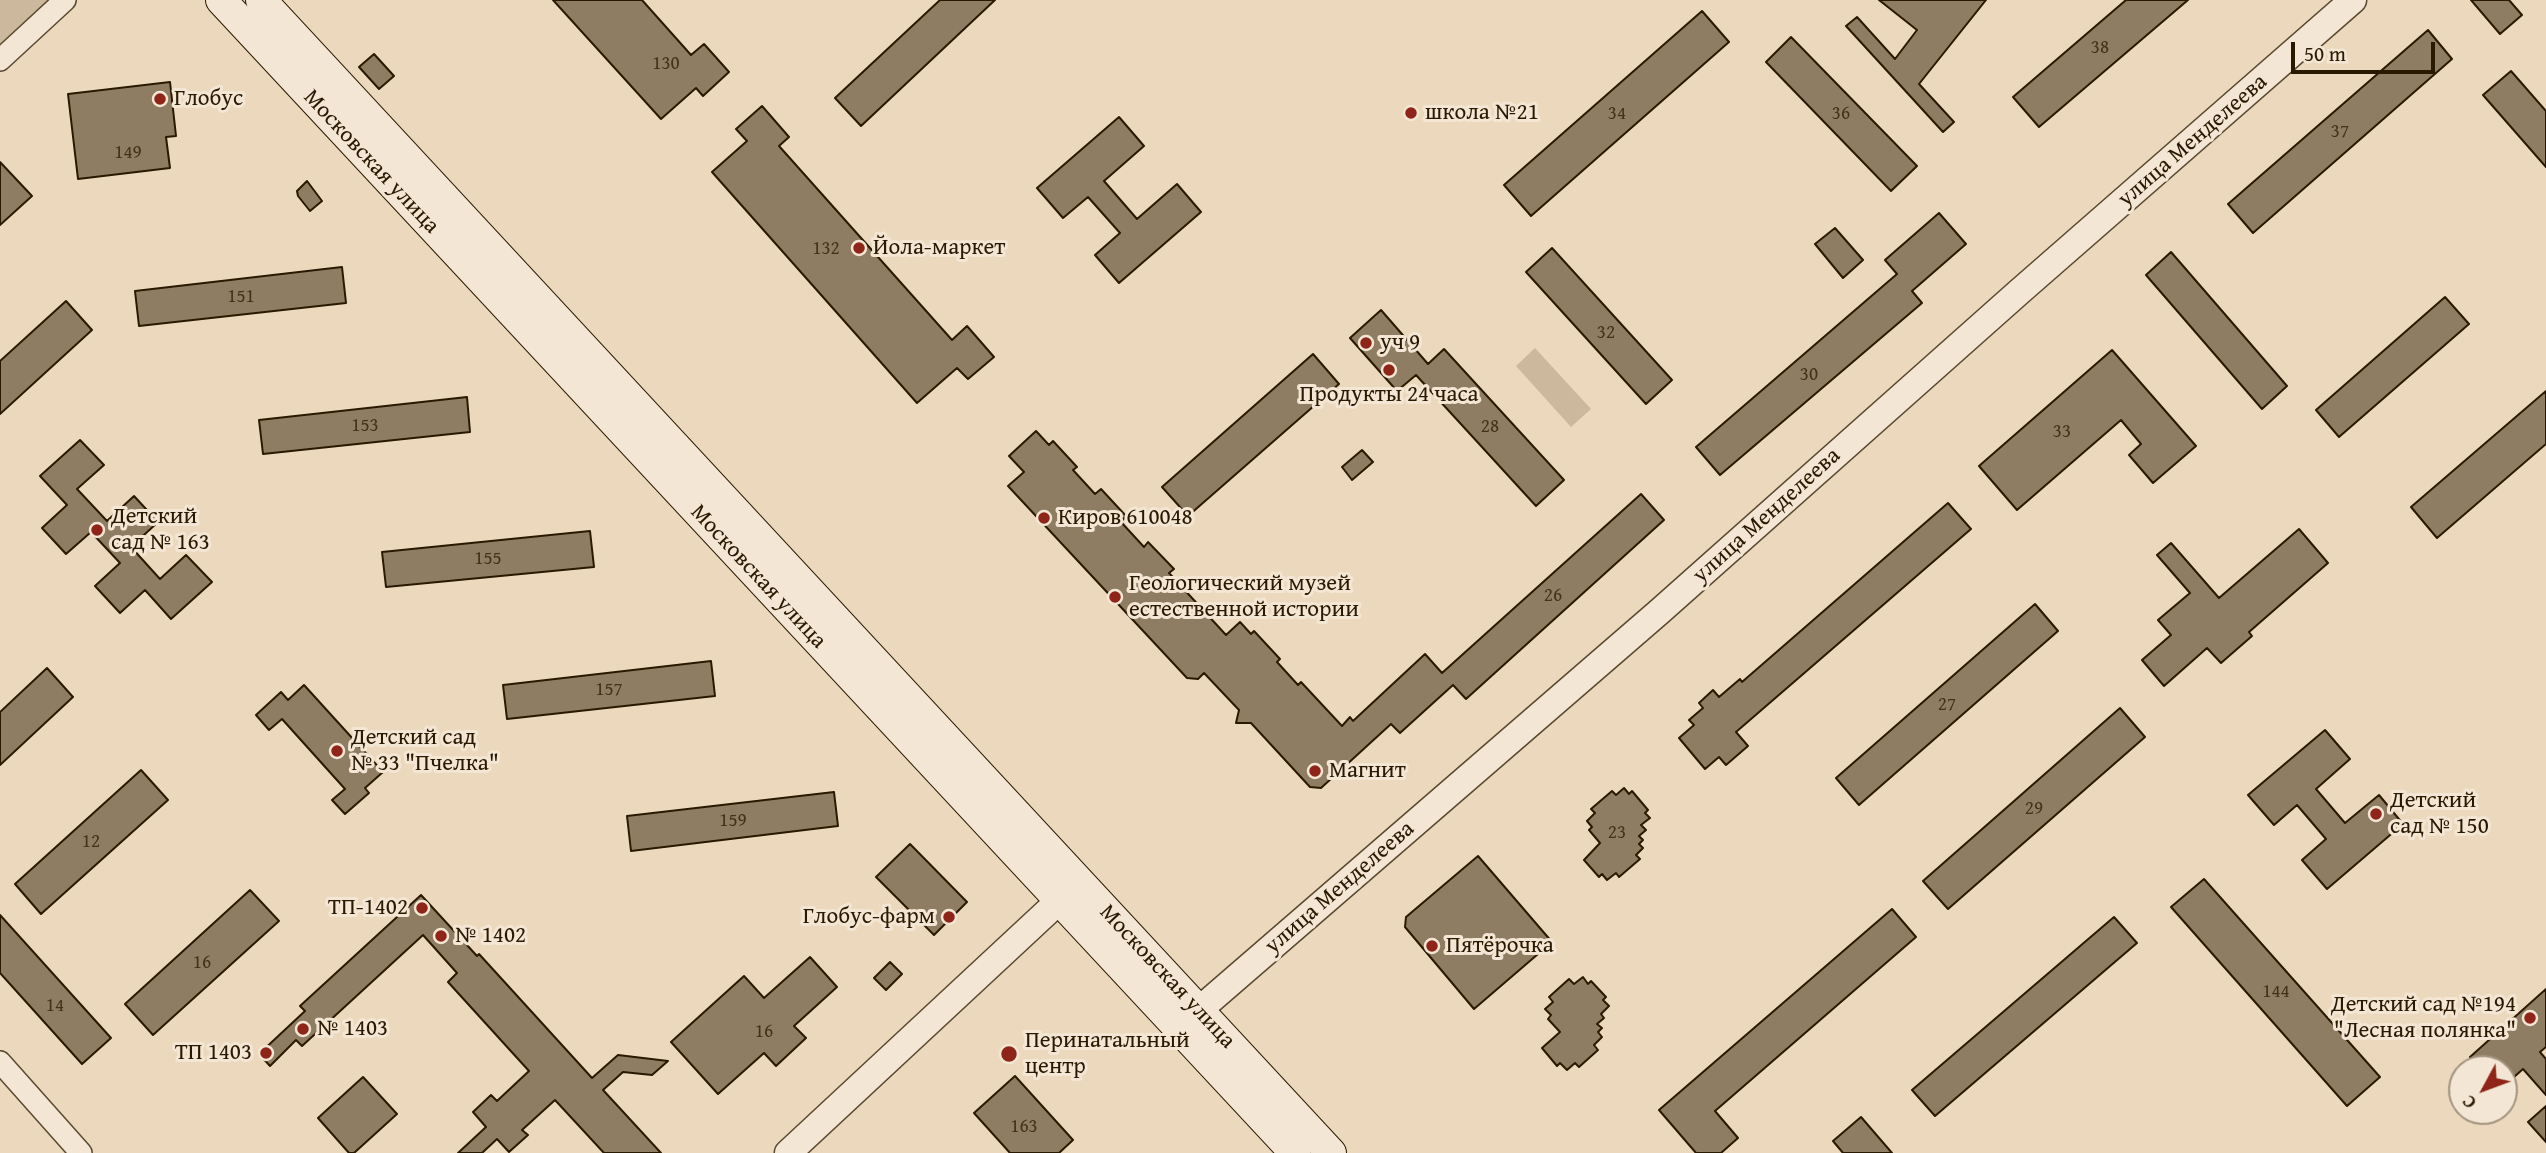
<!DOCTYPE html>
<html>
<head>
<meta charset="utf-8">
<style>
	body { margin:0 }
	#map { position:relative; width:2546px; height:1153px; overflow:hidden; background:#ecd9bd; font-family:"Gentium Book Plus",serif }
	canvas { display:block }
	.north { position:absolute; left:2448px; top:1055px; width:70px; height:70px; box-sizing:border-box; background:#f3e6d4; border:2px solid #a39480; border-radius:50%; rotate:229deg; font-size:19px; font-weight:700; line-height:28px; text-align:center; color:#2a1901 }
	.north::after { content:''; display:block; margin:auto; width:24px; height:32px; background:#8f2418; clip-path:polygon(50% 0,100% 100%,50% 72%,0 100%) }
	.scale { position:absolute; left:2291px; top:42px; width:144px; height:32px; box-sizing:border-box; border:4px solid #2a1901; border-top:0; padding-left:9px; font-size:21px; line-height:24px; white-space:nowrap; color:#2a1901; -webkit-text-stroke:5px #f3e6d4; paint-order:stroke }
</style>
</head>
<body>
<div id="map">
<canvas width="2546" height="1153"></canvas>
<div class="north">С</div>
<div class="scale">50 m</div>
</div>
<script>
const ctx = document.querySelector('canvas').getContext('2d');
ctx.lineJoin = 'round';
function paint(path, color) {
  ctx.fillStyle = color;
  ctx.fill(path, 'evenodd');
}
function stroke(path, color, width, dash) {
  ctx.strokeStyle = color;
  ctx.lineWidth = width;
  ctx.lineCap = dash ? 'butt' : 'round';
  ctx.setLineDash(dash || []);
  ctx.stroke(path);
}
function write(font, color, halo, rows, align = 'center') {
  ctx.font = font + ' "Gentium Book Plus",serif';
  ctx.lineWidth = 6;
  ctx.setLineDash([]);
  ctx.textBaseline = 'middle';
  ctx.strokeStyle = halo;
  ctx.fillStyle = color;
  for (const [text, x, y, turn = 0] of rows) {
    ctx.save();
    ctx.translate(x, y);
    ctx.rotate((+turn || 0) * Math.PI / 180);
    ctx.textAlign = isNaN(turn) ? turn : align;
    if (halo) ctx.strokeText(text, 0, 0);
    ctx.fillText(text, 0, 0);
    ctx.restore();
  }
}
paint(new Path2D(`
	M0,0H48L0,44Z
	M1535,348L1591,409L1571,427L1516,366Z`), '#cbb89d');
const building = new Path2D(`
	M553,0H642L691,55L704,44L729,72L703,96L696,88L661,119Z
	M940,0H995L861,126L835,98Z
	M1879,0H1986L1919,84L1954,122L1943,132L1846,26L1857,17L1895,59L1917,30Z
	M2126,0H2188L2039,127L2013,97Z
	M2471,0H2509L2522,15L2500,34Z
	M1702,11L1729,42L1531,216L1504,185Z
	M2428,30L2452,59L2253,233L2228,204Z
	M1791,37L1917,166L1891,191L1766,62Z
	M374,54L394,76L379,89L359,67Z
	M2511,71L2546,111V167L2483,95Z
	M170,82L176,136L166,137L170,168L78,179L68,94Z
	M762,106L789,137L779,146L952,340L967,326L994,357L968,379L957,368L917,403L712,172L747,141L736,129Z
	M1119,117L1144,146L1104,181L1137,219L1177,184L1201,212L1119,283L1095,255L1120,233L1088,197L1063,218L1037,188Z
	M0,162L32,196L0,225Z
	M307,181L322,201L310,211L298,196L297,191Z
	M1939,213L1966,244L1912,291L1922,303L1720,475L1696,447L1897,274L1885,260Z
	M1835,228L1863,260L1843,278L1815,244Z
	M1552,248L1672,380L1646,404L1526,272Z
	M2171,252L2287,386L2262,409L2146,275Z
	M342,267L346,303L139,326L135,291Z
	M2445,297L2469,324L2339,437L2316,410Z
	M66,301L92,330L0,414V361Z
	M1381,310L1428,364L1444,349L1564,480L1536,506L1416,375L1397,391L1350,338Z
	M2112,350L2196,446L2153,483L2129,455L2141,444L2121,420L2017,510L1979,466Z
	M1313,354L1339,384L1188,516L1162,487Z
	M2546,391V444L2437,538L2411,507Z
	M467,397L470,432L263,454L259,420Z
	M1036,431L1049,445L1053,441L1077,467L1073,470L1095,494L1101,489L1126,516L1121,522L1144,547L1148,542L1174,569L1169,573L1226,635L1240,622L1251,634L1254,631L1280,659L1277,662L1298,685L1301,682L1342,726L1350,717L1353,721L1425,654L1442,673L1641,494L1664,520L1466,699L1453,685L1400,733L1391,724L1321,788L1310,787L1251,723H1236L1239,710L1204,673L1198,679L1187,678L1008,486L1024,472L1009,456Z
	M80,440L104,465L77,489L107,521L134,496L158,522L131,547L160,579L186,555L212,582L171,619L145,590L120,613L95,586L120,563L91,532L66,554L42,528L67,505L40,476Z
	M1362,450L1373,462L1352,480L1342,467Z
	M1948,503L1971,529L1736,732L1748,746L1726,765L1719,757L1705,769L1679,738L1694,725L1689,720L1703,708L1699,703L1713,690L1719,697L1740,679L1742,682Z
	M2299,529L2328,563L2249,632L2252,636L2221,663L2207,648L2164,686L2142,660L2171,635L2158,620L2190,593L2157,555L2171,543L2219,598Z
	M590,531L594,567L386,587L382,552Z
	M2035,604L2058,631L1859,805L1836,778Z
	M711,661L715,696L507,719L503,685Z
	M47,668L73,697L0,765V712Z
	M304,685L383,772L365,788L369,793L345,814L332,800L345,789L282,719L269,730L256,715L281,692L288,700Z
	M2120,708L2145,737L1948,909L1923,881Z
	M2325,730L2350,759L2316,789L2345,823L2379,795L2403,824L2327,889L2302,860L2326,839L2297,805L2274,825L2248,795Z
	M141,770L168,800L41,914L15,884Z
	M1624,788L1629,794L1632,791L1648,810L1645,813L1650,818L1641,825L1646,830L1639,836L1643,840L1639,844L1643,848L1636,855L1640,859L1619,877L1616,873L1607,880L1602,874L1599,877L1584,860L1600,843L1589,830L1592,827L1587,821L1595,813L1591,809L1612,791L1616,795Z
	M834,792L838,826L631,851L627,816Z
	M910,844L967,902L934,935L876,877Z
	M1478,856L1552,942L1474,1009L1405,927L1406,917Z
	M2204,879L2380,1077L2347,1106L2171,907Z
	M250,890L279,921L153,1035L125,1004Z
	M421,895L477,956L479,954L592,1078L618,1055L668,1061L652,1075L623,1072L603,1090L661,1153H604L555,1100L522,1130L528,1135L509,1152L497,1139L482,1153H458L486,1127L473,1112L491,1095L497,1101L529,1071L448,982L457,973L423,935L302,1046L296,1040L270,1066L259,1054L305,1011L300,1006Z
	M1892,909L1916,937L1715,1111L1738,1138L1721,1153H1696L1659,1110Z
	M0,915L111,1038L82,1064L0,973Z
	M2114,917L2137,943L1935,1116L1912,1090Z
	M810,957L837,987L794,1026L806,1038L776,1066L764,1053L718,1094L671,1042L744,976L764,998Z
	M890,962L902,974L886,990L874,978Z
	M1583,977L1588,984L1591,981L1606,997L1603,1000L1609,1006L1601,1014L1604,1018L1597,1024L1602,1028L1598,1032L1602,1037L1594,1045L1598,1050L1579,1067L1575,1063L1567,1070L1560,1063L1557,1066L1542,1048L1560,1032L1548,1019L1551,1015L1545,1009L1553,1002L1549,997L1569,979L1574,984Z
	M2546,989V1047L2540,1052L2546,1059V1095L2523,1069L2504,1086V1069H2482L2470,1057Z
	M1015,1076L1073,1140L1059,1153H1010L974,1113Z
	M363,1077L397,1114L354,1153H349L318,1118Z
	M2546,1106V1142L2528,1122Z
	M1861,1117L1892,1153H1843L1833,1141Z`);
paint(building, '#8f7d63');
stroke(building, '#2a1901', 2);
const minor = new Path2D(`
	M0,60L65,0
	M0,1062L81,1153`);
const tertiary = new Path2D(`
	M1199,1010L1659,612L2019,292L2353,0
	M788,1153L1060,900`);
const secondary = new Path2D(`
	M221,0L1295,1153
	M261,0L1331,1153`);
stroke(minor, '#5a4930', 24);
stroke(tertiary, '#5a4930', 29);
stroke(secondary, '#2a1901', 32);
stroke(minor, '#f3e6d4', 21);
stroke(tertiary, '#f3e6d4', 26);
stroke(secondary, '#f3e6d4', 30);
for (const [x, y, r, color] of [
	[160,99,7,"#8f2418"],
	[1411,113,7,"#8f2418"],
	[859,248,7,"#8f2418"],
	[1366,343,7,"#8f2418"],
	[1389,370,7,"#8f2418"],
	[1044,518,7,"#8f2418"],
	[97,530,7,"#8f2418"],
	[1115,597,7,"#8f2418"],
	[337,751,7,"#8f2418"],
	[1315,771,7,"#8f2418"],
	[2376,814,7,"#8f2418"],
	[422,908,7,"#8f2418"],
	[949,917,7,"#8f2418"],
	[441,936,7,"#8f2418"],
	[1432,946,7,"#8f2418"],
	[2530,1018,7,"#8f2418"],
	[303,1029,7,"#8f2418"],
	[266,1053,7,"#8f2418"],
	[1009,1054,9,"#8f2418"]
]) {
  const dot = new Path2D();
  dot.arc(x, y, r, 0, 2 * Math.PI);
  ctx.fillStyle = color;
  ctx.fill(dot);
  stroke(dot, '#f3e6d4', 2.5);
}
write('19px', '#43321a', null, [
	["38",2100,48],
	["130",666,64],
	["34",1617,114],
	["36",1841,114],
	["37",2340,132],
	["149",128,153],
	["132",826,249],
	["151",241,297],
	["32",1606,333],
	["30",1809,375],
	["153",365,426],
	["28",1490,427],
	["33",2062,432],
	["155",488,559],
	["26",1553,596],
	["157",609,690],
	["27",1947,705],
	["29",2034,809],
	["159",733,821],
	["23",1617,833],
	["12",91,842],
	["16",202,963],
	["144",2276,992],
	["14",55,1006],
	["16",764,1032],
	["163",1024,1127]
]);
write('23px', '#2a1901', '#f3e6d4', [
	["Глобус",174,99],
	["школа №21",1425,113],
	["Йола-маркет",873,248],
	["уч 9",1380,343],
	["Продукты 24 часа",1389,395,"center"],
	["Детский",111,517],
	["сад № 163",111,543],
	["Киров 610048",1058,518],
	["Геологический музей",1129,584],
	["естественной истории",1129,610],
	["Детский сад",351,738],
	["№ 33 \"Пчелка\"",351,764],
	["Магнит",1329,771],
	["Детский",2390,801],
	["сад № 150",2390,827],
	["ТП-1402",408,908,"right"],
	["Глобус-фарм",935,917,"right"],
	["№ 1402",455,936],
	["Пятёрочка",1446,946],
	["Детский сад №194",2516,1005,"right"],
	["\"Лесная полянка\"",2516,1031,"right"],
	["№ 1403",317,1029],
	["Перинатальный",1025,1041],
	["центр",1025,1067],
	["ТП 1403",252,1053,"right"]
], 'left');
write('23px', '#2a1901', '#f3e6d4', [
	["улица Менделеева",2193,141,-41],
	["Московская улица",371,162,47],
	["улица Менделеева",1767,516,-42],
	["Московская улица",758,577,47],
	["улица Менделеева",1340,888,-41],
	["Московская улица",1167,977,47]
]);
</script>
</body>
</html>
